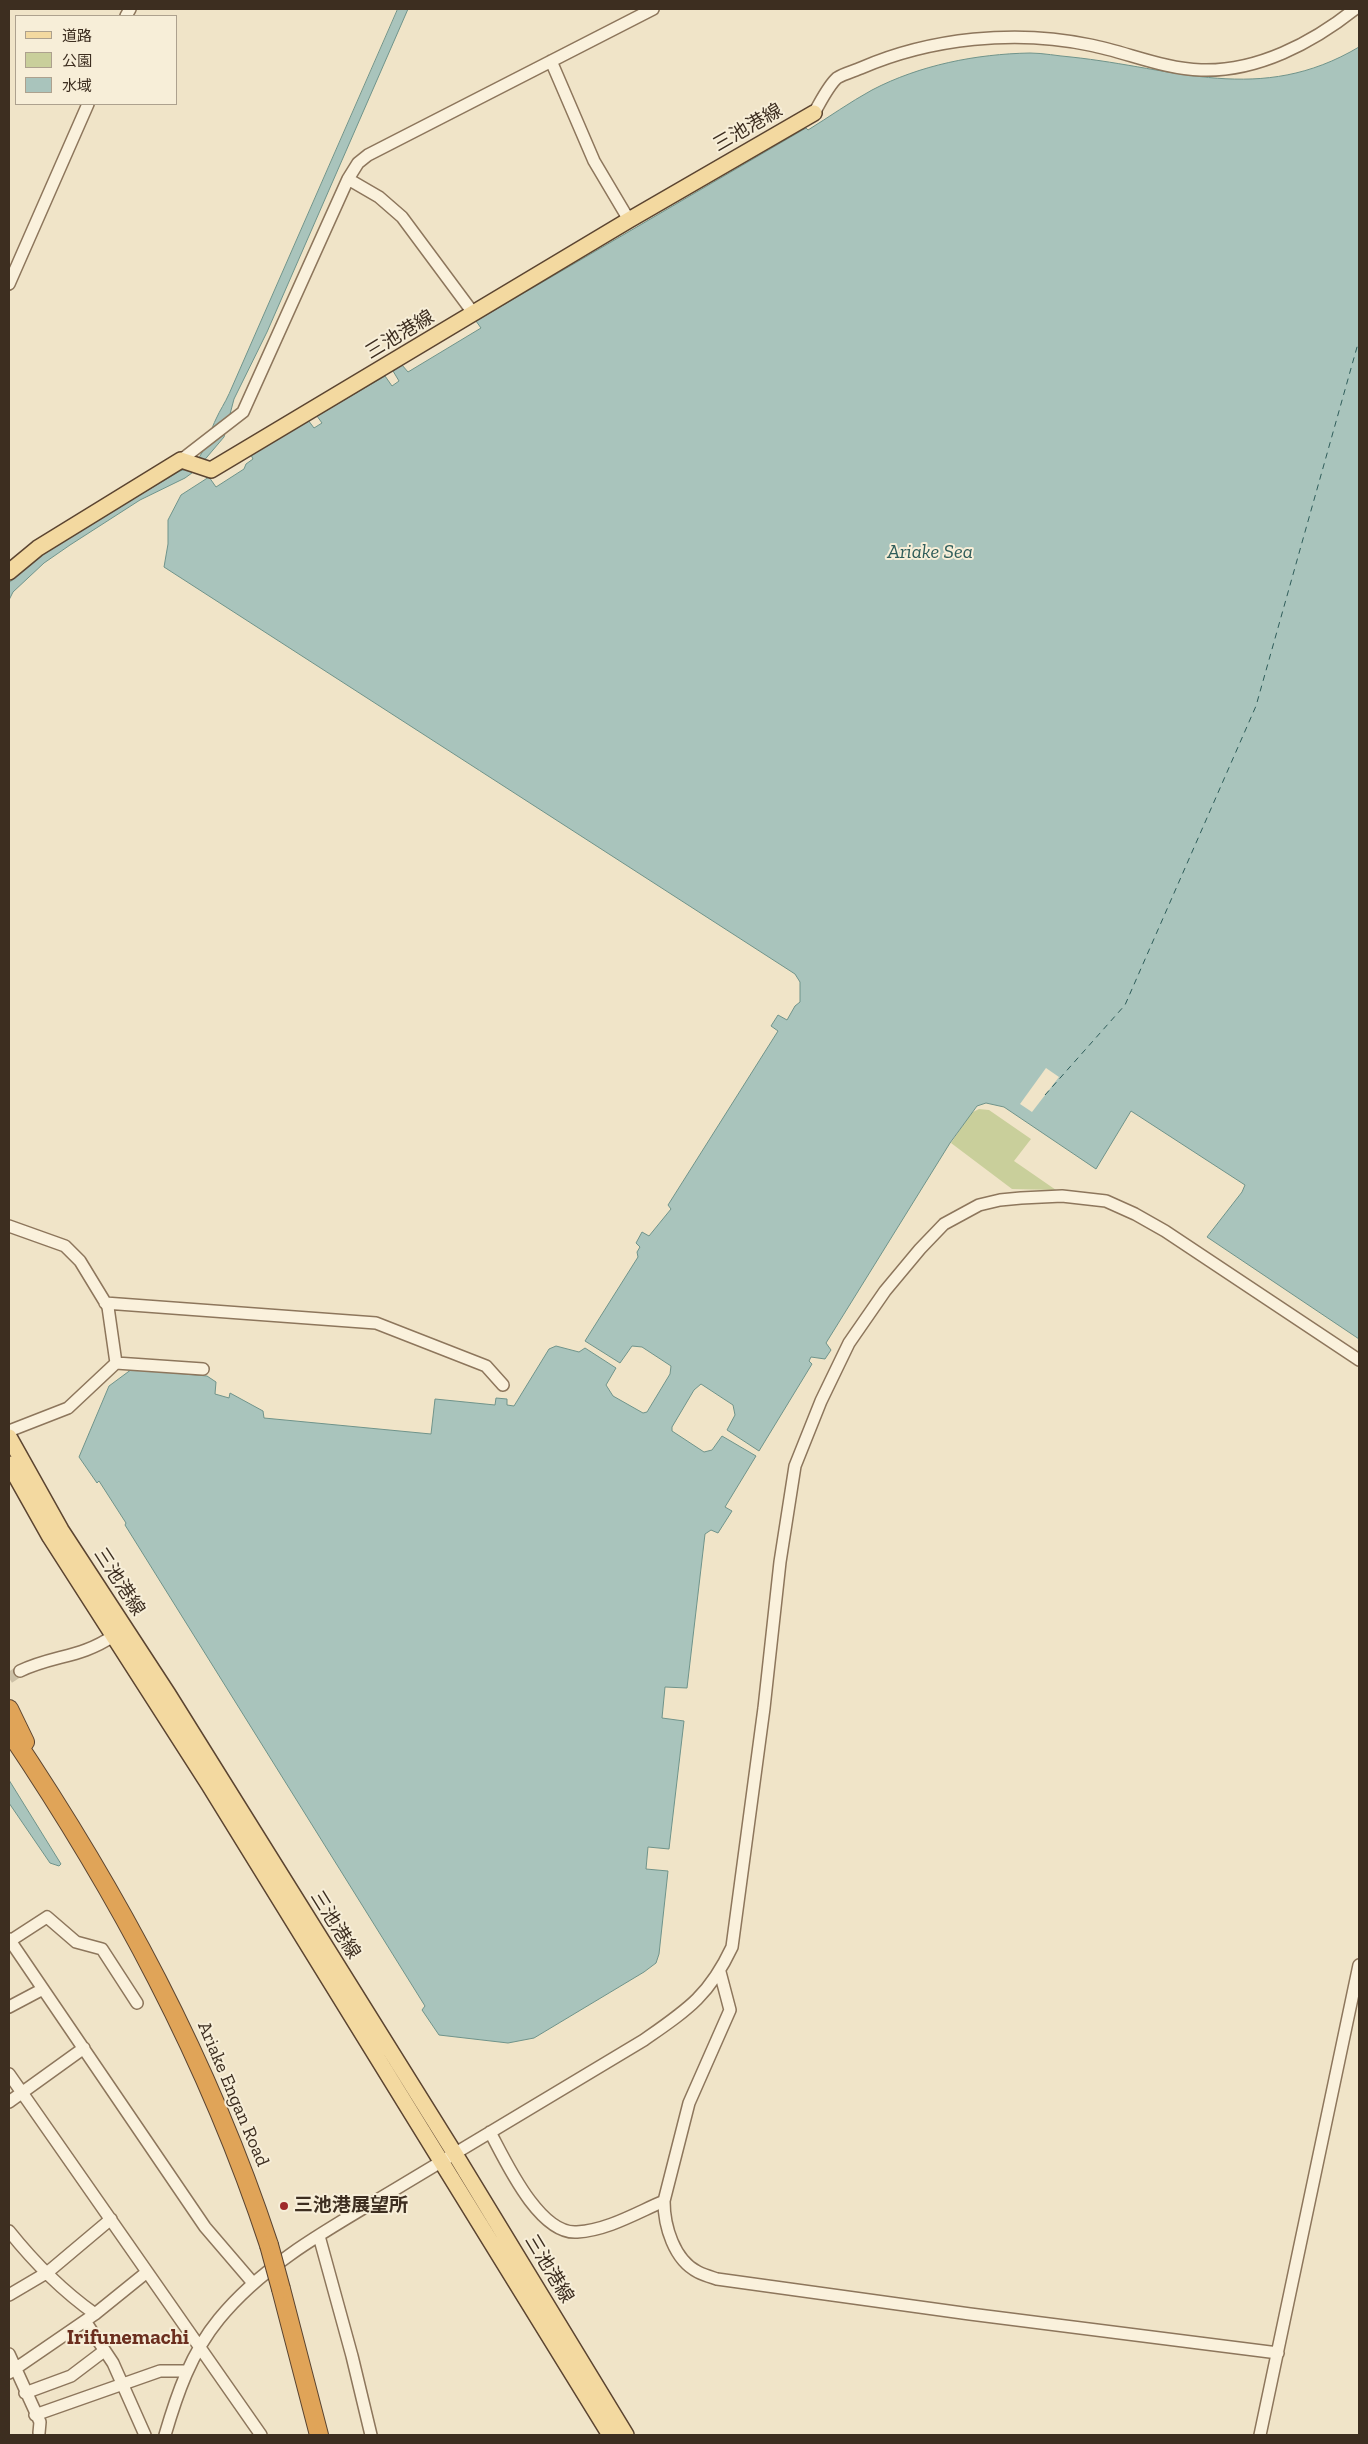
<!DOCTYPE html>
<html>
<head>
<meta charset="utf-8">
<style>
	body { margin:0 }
	#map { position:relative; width:1368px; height:2444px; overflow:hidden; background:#f0e4c8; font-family:"Zilla Slab","Noto Sans JP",serif }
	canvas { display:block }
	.frame { position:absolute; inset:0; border:10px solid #3d2e20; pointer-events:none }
	.legend { position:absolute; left:15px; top:15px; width:162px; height:90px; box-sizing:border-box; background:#f7eed8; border:1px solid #ada18e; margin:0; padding:6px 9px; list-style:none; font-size:15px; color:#3d2e20 }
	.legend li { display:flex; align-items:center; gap:10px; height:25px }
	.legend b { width:25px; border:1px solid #ada18e }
</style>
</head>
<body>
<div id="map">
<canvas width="1368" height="2444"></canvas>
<div class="frame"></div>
<ul class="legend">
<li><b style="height:6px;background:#f3d9a0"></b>道路</li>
<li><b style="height:14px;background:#c9cf9b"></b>公園</li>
<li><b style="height:14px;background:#a9c4bc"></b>水域</li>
</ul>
</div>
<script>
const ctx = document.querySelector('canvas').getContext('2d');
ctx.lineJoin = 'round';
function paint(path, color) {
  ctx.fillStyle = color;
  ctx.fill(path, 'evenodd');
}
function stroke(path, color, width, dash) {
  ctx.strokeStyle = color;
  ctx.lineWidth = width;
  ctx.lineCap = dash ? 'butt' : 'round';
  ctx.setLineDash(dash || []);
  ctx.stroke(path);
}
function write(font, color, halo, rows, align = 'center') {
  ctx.font = font + ' "Zilla Slab","Noto Sans JP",serif';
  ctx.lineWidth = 4;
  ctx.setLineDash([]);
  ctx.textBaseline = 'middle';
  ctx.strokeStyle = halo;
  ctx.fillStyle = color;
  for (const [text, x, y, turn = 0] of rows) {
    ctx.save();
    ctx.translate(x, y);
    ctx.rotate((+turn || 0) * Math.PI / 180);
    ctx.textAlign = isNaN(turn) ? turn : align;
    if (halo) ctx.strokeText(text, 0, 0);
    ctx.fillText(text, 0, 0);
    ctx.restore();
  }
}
paint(new Path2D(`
	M979,1109L989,1110L1031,1139L1014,1161L1056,1190L1012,1189L951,1143L971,1113Z`), '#c9cf9b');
const water = new Path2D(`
	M398,9H408L267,332L234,399L224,437L196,470L185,478L140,500L70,545L44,563L13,592L9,600V583L42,553L180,471C204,465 207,437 216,419C220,410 225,403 229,394Z
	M1359,47V1339L1207,1237L1242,1192L1245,1185L1131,1111L1096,1169L1004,1107L986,1103L977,1106L950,1143L826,1343L831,1350L825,1359L811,1357L809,1361L812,1364L759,1451L727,1430L735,1415L733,1405L701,1384L694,1390L672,1427V1431L704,1452L712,1450L722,1436L756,1456L725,1507L732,1511L718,1533L711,1530L705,1534L687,1688L665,1687L662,1718L684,1721L669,1849L648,1847L646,1869L668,1871L659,1954L656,1963L644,1972L534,2038L508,2043L439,2035L422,2010L425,2006L125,1525L126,1523L99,1481L97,1483L79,1457L109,1386L132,1369L207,1376L216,1382L215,1394L229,1398L230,1393L263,1411L264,1418L431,1434L435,1399L495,1405L496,1398L507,1399V1405L514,1406L549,1349L556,1346L579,1352L585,1348L616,1368L606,1385L613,1396L643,1413L647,1412L670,1374L671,1366L642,1347L632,1346L620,1363L585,1341L638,1257L637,1252L640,1247L636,1243L642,1232L649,1236L671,1209L668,1205L778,1031L771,1026L778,1015L787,1020L795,1006L800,1002V982L795,974L164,567L168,544V520L181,495L209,477L216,487L244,469L246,464L253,459L249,451L308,420L314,428L322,423L317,416L385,376L392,386L399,381L393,371L402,365L408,372L481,328L476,321L806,128L808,130C829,117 850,102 872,90C920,65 976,54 1030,53C1043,53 1058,56 1071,57C1176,68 1260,106 1359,47Z
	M9,1780L61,1864L59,1866L50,1863L9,1803Z`);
paint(water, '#a9c4bc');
stroke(water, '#6f938a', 1);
paint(new Path2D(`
	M1046,1068L1059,1077L1032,1112L1020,1104Z`), '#f0e4c8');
stroke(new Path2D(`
	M1045,1095L1125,1005L1256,706L1359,340`), '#2f5d5a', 1, [6, 5]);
stroke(new Path2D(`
	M9,1678L20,1671`), '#ccc0a6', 11, [11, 5.5]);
const minor = new Path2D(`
	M126,16L130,9
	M551,61L594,161L629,220
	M814,113C820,103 828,86 837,78C843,74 854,71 861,68C930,38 1016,29 1090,45C1126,52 1164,69 1201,70C1257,72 1312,43 1355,9
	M348,179L379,197L402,217L474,314
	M9,284L88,104
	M181,460L243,412L348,179L358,163L368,155L653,9
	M9,1226L65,1246L80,1261L108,1307L116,1363
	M105,1303L376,1323L486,1366L503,1385
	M116,1363L203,1369
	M9,1431L68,1408L116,1363
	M20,1671C53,1655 81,1658 113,1636
	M9,1939L205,2227L253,2283
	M10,1941L47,1917L76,1942L102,1949L137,2003
	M720,1972L730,2010L689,2103L664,2201C664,2226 674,2260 698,2272C704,2275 711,2277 717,2279L970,2314L1278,2353
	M9,2007L43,1989
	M9,2074L261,2435
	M9,2102L84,2048
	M490,2132C505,2160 539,2235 577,2232C608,2230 636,2213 664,2201
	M9,2231C33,2261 64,2292 95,2314
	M319,2236L352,2356L371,2435
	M9,2295L48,2272L111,2219
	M85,2321L113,2363L145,2435
	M9,2354L40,2422L39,2433
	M9,2373L95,2314L147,2272
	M25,2393L71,2376L104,2351
	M35,2415L160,2371H187
	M165,2435C177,2394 191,2353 219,2319C267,2260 340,2223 404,2184C484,2136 564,2088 644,2040C687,2010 709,1996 732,1947L764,1708L780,1562L795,1466L821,1401L849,1343L885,1291L920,1249L944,1224L979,1205L1000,1200L1021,1198L1062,1196L1106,1201L1135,1214L1165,1231L1359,1360
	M1260,2435L1359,1965`);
const major = new Path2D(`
	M9,572L38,548L181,460L211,470L629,220L814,113
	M9,1437L61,1530L168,1694L455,2154L626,2435
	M9,1464L50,1537L209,1785L610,2435`);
const highway = new Path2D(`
	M9,1709L25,1742
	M9,1731C118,1893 208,2060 269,2245
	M281,2289L319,2435`);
stroke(minor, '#8d765c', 14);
stroke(major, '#5b4430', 18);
stroke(highway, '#5b4430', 20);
stroke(minor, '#faf1dc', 11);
stroke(major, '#f3d9a0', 15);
stroke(highway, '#e0a458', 18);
const highwayBridge = new Path2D(`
	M269,2245L281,2289`);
stroke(highwayBridge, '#5b4430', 20, []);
stroke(highwayBridge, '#e0a458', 18);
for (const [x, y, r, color] of [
	[284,2206,5,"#9e2a2b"]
]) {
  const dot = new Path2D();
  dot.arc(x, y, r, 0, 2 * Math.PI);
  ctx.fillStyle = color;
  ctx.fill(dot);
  stroke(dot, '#f7eed8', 2);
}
write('19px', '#3d2e20', '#f7eed8', [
	["三池港線",748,128,-30],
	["三池港線",400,335,-31],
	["三池港線",119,1582,57],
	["三池港線",335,1925,58],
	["Ariake Engan Road",233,2094,67],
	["三池港線",549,2269,59]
]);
write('bold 19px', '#3d2e20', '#f7eed8', [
	["三池港展望所",294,2206]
], 'left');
write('italic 20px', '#2f5d5a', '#f7eed8', [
	["Ariake Sea",930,552]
]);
write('bold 21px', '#6b2e1e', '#f7eed8', [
	["Irifunemachi",128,2338]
]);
</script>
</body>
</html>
